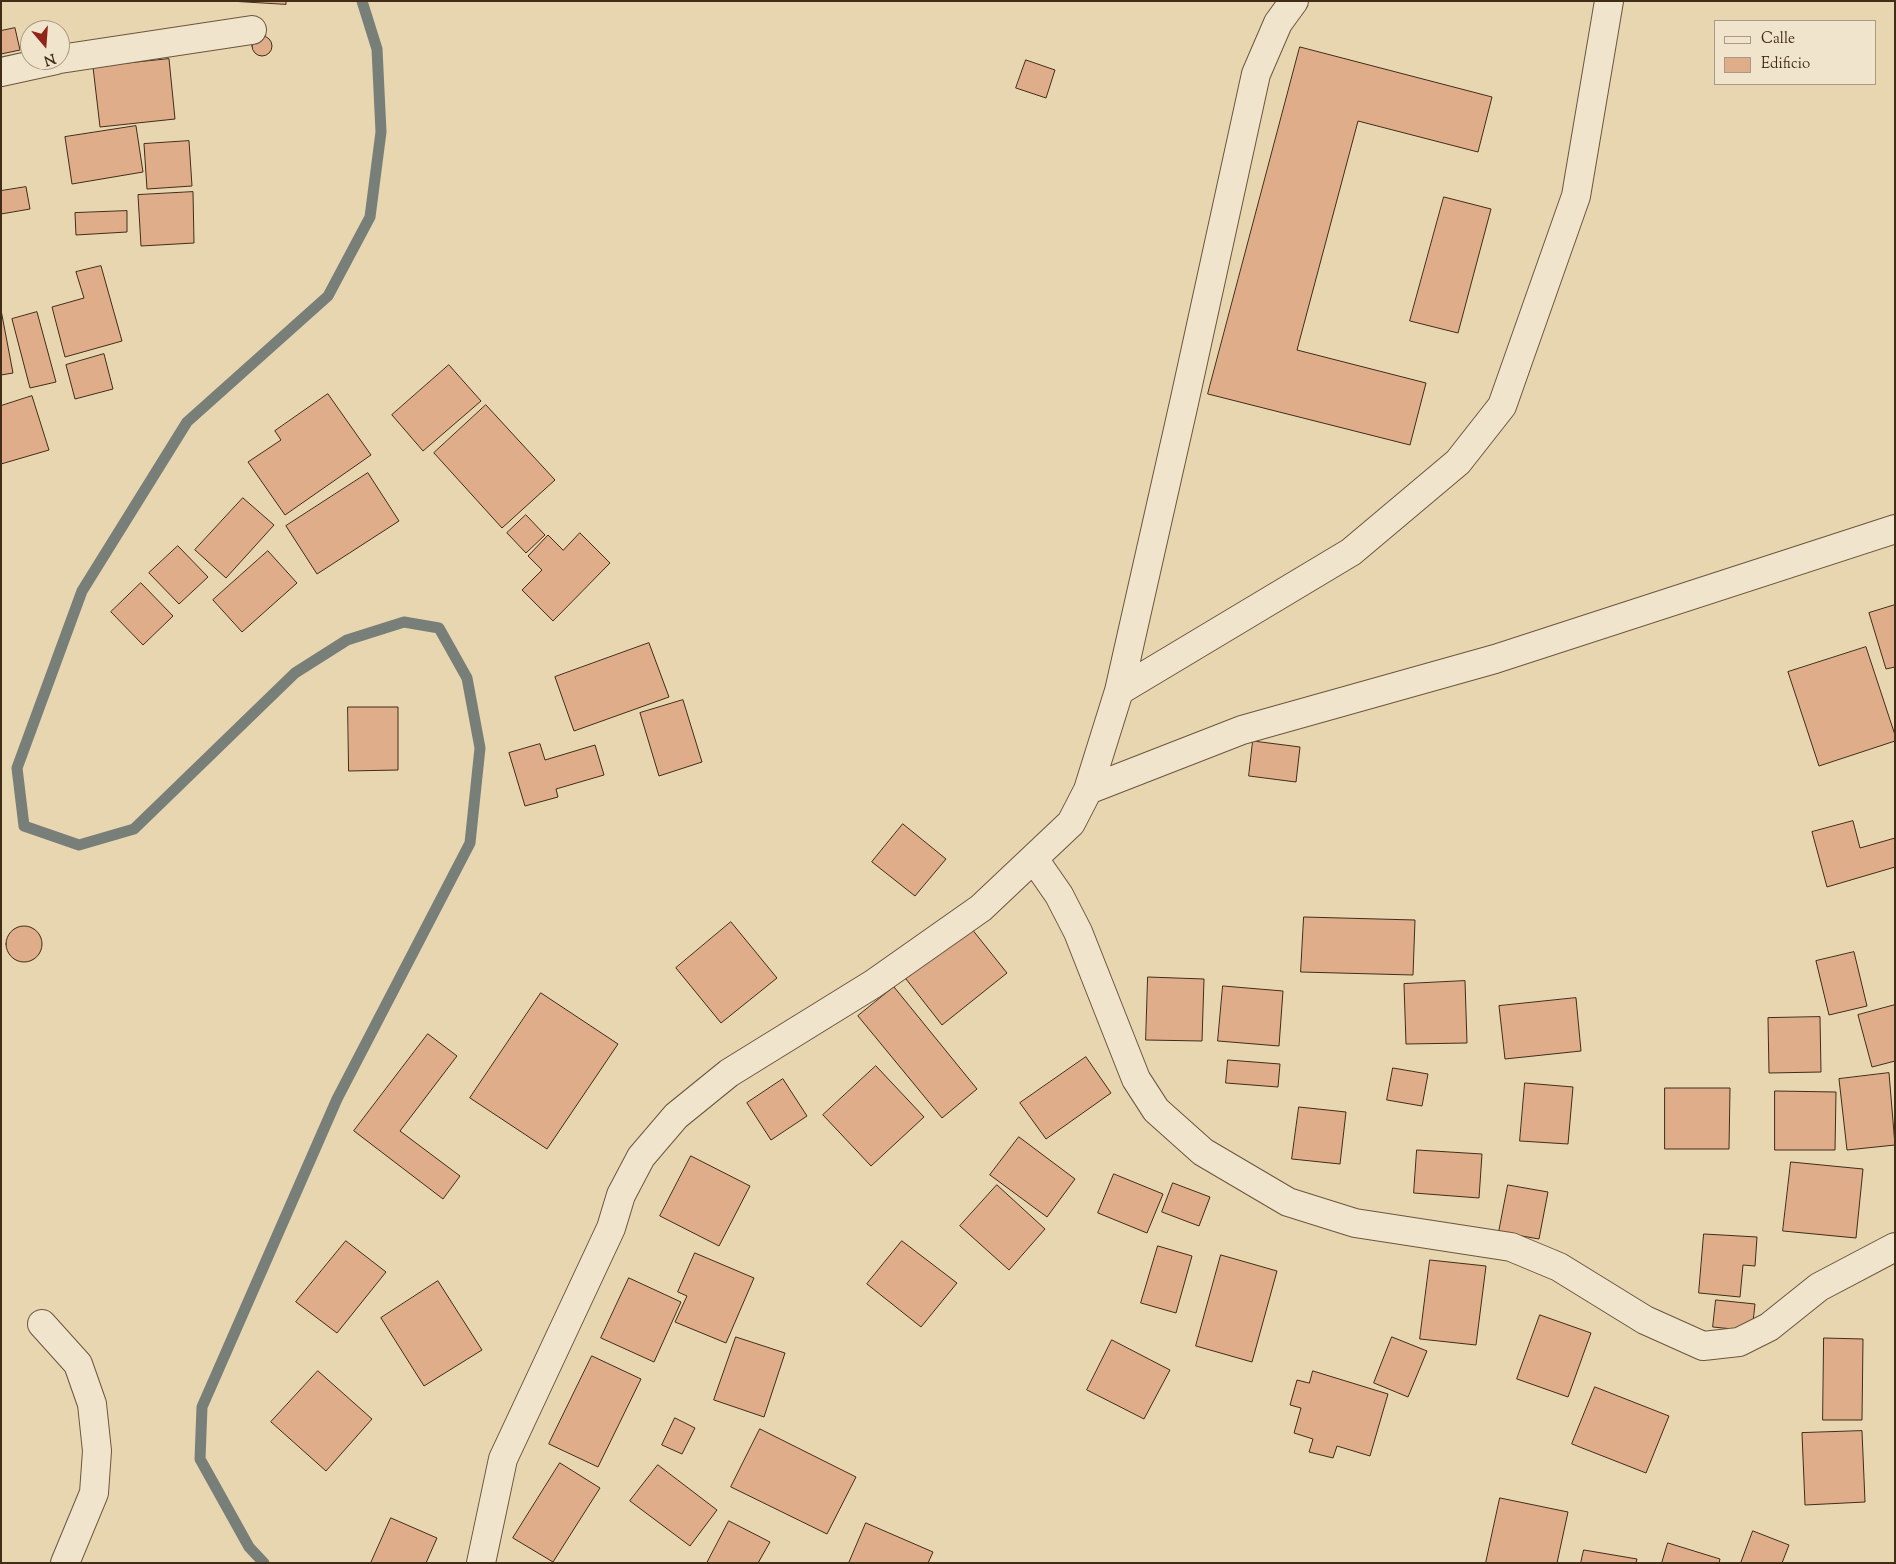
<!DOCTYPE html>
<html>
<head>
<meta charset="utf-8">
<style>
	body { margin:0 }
	#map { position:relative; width:1896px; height:1564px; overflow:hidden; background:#e8d6b0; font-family:"Sorts Mill Goudy",serif }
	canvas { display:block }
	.frame { position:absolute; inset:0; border:2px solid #412c18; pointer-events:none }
	.legend { position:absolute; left:1714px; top:20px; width:162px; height:65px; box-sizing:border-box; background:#f0e4cc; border:1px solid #aa9a84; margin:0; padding:6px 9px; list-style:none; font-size:15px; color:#412c18 }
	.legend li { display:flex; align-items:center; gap:10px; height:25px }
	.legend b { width:25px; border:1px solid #aa9a84 }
	.north { position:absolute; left:20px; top:20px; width:50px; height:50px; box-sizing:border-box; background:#f0e4cc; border:1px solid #aa9a84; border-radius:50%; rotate:162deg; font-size:14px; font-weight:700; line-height:20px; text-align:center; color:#412c18 }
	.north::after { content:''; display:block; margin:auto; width:18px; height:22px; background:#8f2418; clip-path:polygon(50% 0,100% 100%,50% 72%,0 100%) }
</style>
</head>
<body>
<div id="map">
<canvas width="1896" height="1564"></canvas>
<div class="frame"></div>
<ul class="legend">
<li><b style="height:6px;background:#f0e4cc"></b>Calle</li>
<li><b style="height:14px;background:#dfad89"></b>Edificio</li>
</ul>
<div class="north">N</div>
</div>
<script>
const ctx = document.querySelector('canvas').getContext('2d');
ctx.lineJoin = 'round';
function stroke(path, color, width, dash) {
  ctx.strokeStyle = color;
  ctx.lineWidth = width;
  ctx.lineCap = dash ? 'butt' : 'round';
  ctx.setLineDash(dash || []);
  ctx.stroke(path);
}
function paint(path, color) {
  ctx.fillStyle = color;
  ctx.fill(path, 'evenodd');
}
stroke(new Path2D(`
	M264,1563L249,1547L200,1459L202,1407L337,1099L470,843L480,748L467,678L439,628L404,622L347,640L295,673L134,829L79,845L24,826L17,768L82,591L187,422L328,296L370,217L381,132L377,49L362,1`), '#787f78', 11);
const building = new Path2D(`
	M230,1H286V4Z
	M15,28L20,50L1,54V31Z
	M252 46a10 10 0 1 1 20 0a10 10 0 1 1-20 0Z
	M1300,47L1492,97L1478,152L1358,121L1297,350L1426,383L1410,445L1208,394Z
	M169,59L175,119L100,127L93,67Z
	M1026,60L1055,70L1046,98L1016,88Z
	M136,126L143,172L72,184L65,137Z
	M189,141L192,186L147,189L144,144Z
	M26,187L30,209L1,214V191Z
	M193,192L194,243L141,246L138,195Z
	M1444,197L1491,209L1458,333L1410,321Z
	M127,211V232L76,235L75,213Z
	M101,266L122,341L65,357L52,307L84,298L76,272Z
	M1,310L13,373L1,375Z
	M37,312L56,382L30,388L12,319Z
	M104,354L113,389L75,399L66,365Z
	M449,365L481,401L423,451L392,415Z
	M328,394L371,455L285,515L248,462L281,440L275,431Z
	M32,396L49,450L1,464V406Z
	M486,405L555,480L502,528L434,453Z
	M368,473L399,521L317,574L286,526Z
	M243,498L274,525L226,578L195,550Z
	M526,515L545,535L526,553L507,533Z
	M580,533L610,563L553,621L522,590L542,570L528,556L548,535L563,550Z
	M178,546L208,577L179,604L149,573Z
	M268,551L297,583L242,632L213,600Z
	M141,583L173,616L143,645L111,612Z
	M1895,605V667L1886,669L1869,613Z
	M649,643L669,697L574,731L555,677Z
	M1866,647L1895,735V741L1819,766L1788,672Z
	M683,700L702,762L659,776L640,713Z
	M348,707H398V770L349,771Z
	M1253,741L1300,747L1296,782L1249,776Z
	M540,744L545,760L595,745L604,775L556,789L558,797L525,806L509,753Z
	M1853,821L1860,848L1895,838V867L1827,887L1812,832Z
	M903,824L946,859L915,896L872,862Z
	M1304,917L1415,920L1413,975L1301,972Z
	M731,922L777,978L721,1023L676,968Z
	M6 944a18 18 0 1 1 36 0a18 18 0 1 1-36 0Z
	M971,928L1007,973L942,1025L906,979Z
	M1854,952L1867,1006L1829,1015L1816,961Z
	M1148,977L1204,979L1202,1041L1146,1040Z
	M1465,981L1467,1043L1406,1044L1404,984Z
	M1223,986L1283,991L1279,1046L1218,1041Z
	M894,987L977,1089L942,1118L858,1016Z
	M541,993L618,1044L547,1149L470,1098Z
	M1576,998L1581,1051L1505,1059L1499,1006Z
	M1895,1005V1061L1872,1067L1858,1015Z
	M1820,1017L1821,1072L1769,1073L1768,1018Z
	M428,1034L457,1056L400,1131L460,1176L443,1199L354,1131Z
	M1086,1057L1111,1093L1046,1139L1020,1103Z
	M1228,1060L1280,1064L1278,1087L1226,1083Z
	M876,1066L924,1117L871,1166L823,1115Z
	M1393,1068L1428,1074L1422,1106L1387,1100Z
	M1889,1073L1895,1145L1847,1150L1839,1079Z
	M783,1079L807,1116L771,1140L747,1103Z
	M1525,1083L1573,1087L1568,1144L1520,1141Z
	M1665,1088H1730L1729,1149H1665Z
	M1775,1091L1836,1092L1835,1150H1775Z
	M1299,1107L1346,1112L1340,1164L1292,1159Z
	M1019,1137L1075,1179L1047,1217L990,1175Z
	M1417,1150L1482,1154L1479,1198L1414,1193Z
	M691,1156L750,1186L719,1246L660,1216Z
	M1791,1162L1863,1169L1856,1238L1783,1231Z
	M1114,1174L1163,1194L1147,1233L1098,1213Z
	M1173,1183L1210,1197L1199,1226L1162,1212Z
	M997,1185L1045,1229L1009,1270L960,1226Z
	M1508,1185L1548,1192L1539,1239L1499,1232Z
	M1704,1234L1757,1237L1755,1266L1743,1265L1740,1297L1699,1293Z
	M346,1241L386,1272L337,1333L296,1302Z
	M902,1241L957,1283L921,1327L867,1284Z
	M1158,1246L1192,1256L1176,1313L1141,1303Z
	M695,1253L754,1278L726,1343L675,1322L687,1296L678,1292Z
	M1221,1255L1277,1271L1252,1362L1196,1346Z
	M1430,1260L1486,1266L1476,1345L1420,1339Z
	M629,1278L681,1302L654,1362L601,1338Z
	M438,1281L482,1350L424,1386L381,1318Z
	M1716,1300L1755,1304L1752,1331L1713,1327Z
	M1540,1315L1591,1333L1568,1397L1517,1379Z
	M736,1337L785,1353L764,1417L714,1400Z
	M1392,1337L1427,1351L1408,1397L1374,1383Z
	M1824,1338L1863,1339L1862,1420H1823Z
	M1112,1340L1170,1370L1144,1419L1087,1390Z
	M592,1356L641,1379L598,1467L549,1444Z
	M318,1371L372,1419L326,1471L271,1422Z
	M1313,1371L1388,1394L1370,1456L1337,1446L1333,1458L1309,1452L1313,1439L1294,1433L1301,1408L1290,1405L1297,1380L1309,1383Z
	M1595,1387L1669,1416L1646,1473L1572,1444Z
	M675,1418L695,1428L682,1454L662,1445Z
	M760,1429L856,1477L827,1534L731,1487Z
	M1862,1431L1865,1502L1805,1505L1802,1433Z
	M560,1463L600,1488L553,1562L513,1538Z
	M658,1465L717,1510L690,1546L630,1501Z
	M1500,1498L1568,1512L1557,1563H1486Z
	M391,1518L437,1538L426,1563H371Z
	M729,1521L770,1542L758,1563H707Z
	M866,1523L933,1552L928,1563H849Z
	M1753,1531L1789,1545L1782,1563H1741Z
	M1668,1543L1720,1559L1719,1563H1662Z
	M1584,1550L1637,1559L1636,1563H1581Z`);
paint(building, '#dfad89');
stroke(building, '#412c18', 1);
const street = new Path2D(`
	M60,59L252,30
	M1,72L56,60
	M1119,691L1351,552L1458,462L1502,406L1576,196L1609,1
	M1088,790L1242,730L1495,659L1895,529
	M1034,859L1059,895L1078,932L1136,1079L1156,1110L1203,1152L1288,1202L1355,1223L1511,1247L1559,1267L1645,1320L1703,1346L1739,1342L1769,1327L1819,1287L1895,1247
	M42,1324L78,1364L92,1404L97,1451L94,1493L65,1563
	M481,1563L503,1459L611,1228L621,1195L641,1157L676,1116L729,1073L873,984L981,908L1071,823L1088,790L1119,691L1184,403L1256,74L1278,23L1294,1`);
stroke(street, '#6b563e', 30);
stroke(street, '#f0e4cc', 28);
</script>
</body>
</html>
